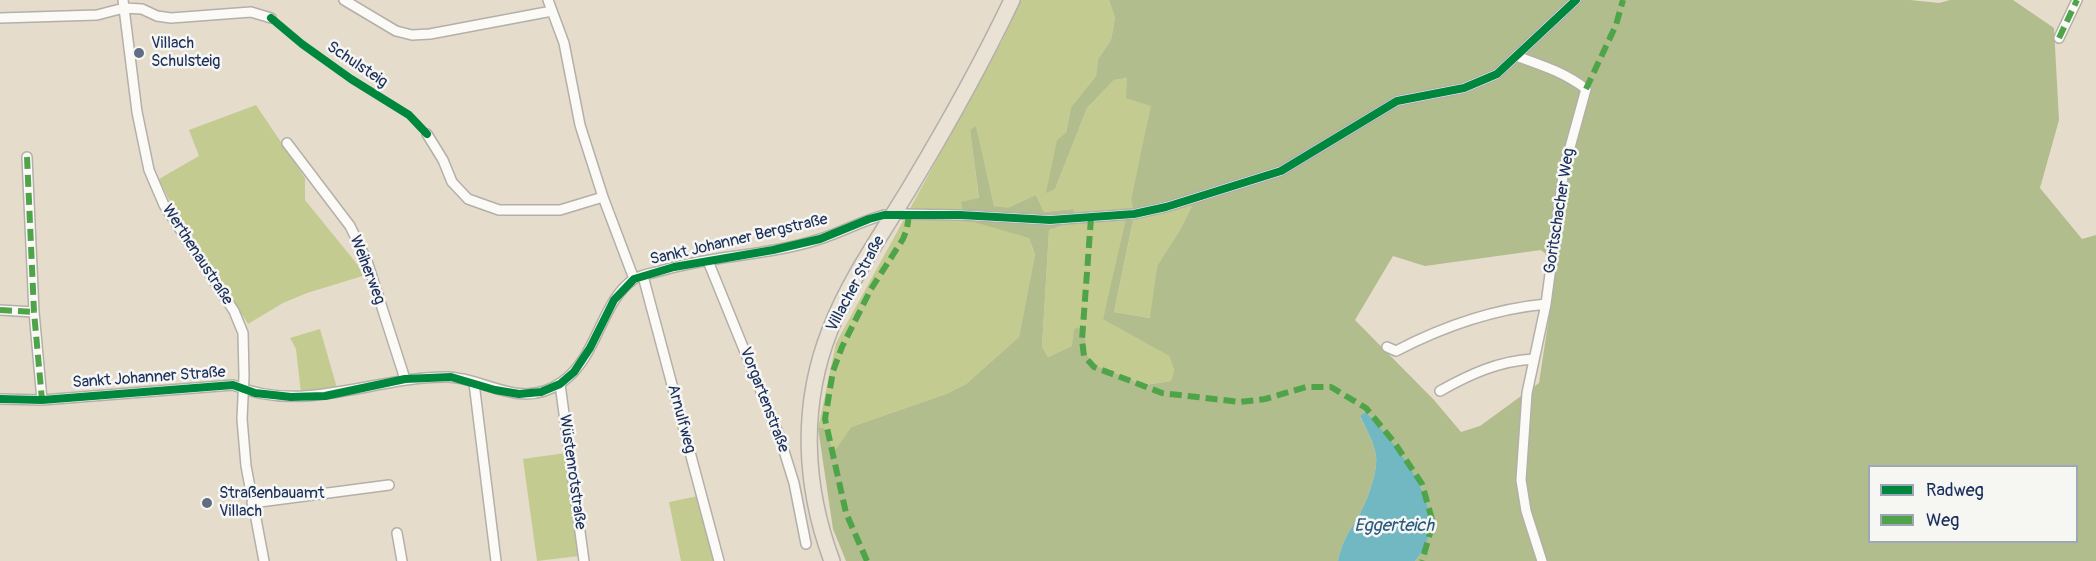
<!DOCTYPE html>
<html>
<head>
<meta charset="utf-8">
<style>
	body { margin:0 }
	#map { position:relative; width:2096px; height:561px; overflow:hidden; background:#e6dccc; font-family:Pangolin,sans-serif }
	canvas { display:block }
	.legend { position:absolute; left:1868px; top:465px; width:210px; height:78px; box-sizing:border-box; background:#f6f6f2; border:2px solid #9ea6b7; margin:0; padding:8px 10px; list-style:none; font-size:18px; color:#1b2f5e }
	.legend li { display:flex; align-items:center; gap:12px; height:30px }
	.legend b { width:30px; border:2px solid #9ea6b7 }
</style>
</head>
<body>
<div id="map">
<canvas width="2096" height="561"></canvas>
<ul class="legend">
<li><b style="height:8px;background:#00873e"></b>Radweg</li>
<li><b style="height:8px;background:#4fa44a"></b>Weg</li>
</ul>
</div>
<script>
const ctx = document.querySelector('canvas').getContext('2d');
ctx.lineJoin = 'round';
function paint(path, color) {
  ctx.fillStyle = color;
  ctx.fill(path, 'evenodd');
}
function stroke(path, color, width, dash) {
  ctx.strokeStyle = color;
  ctx.lineWidth = width;
  ctx.lineCap = dash ? 'butt' : 'round';
  ctx.setLineDash(dash || []);
  ctx.stroke(path);
}
function write(font, color, halo, rows, align = 'center') {
  ctx.font = font + ' Pangolin,sans-serif';
  ctx.lineWidth = 5;
  ctx.setLineDash([]);
  ctx.textBaseline = 'middle';
  ctx.strokeStyle = halo;
  ctx.fillStyle = color;
  for (const [text, x, y, turn = 0] of rows) {
    ctx.save();
    ctx.translate(x, y);
    ctx.rotate((+turn || 0) * Math.PI / 180);
    ctx.textAlign = isNaN(turn) ? turn : align;
    if (halo) ctx.strokeText(text, 0, 0);
    ctx.fillText(text, 0, 0);
    ctx.restore();
  }
}
paint(new Path2D(`
	M1020,0H1109L1115,18L1111,40L1098,59L1096,76L1071,107L1055,189L1087,108L1114,80L1127,78L1152,105L1131,199L1133,208L1192,206L1180,230L1157,266L1151,318L1114,312L1133,222L1103,318L1169,356L1174,370L1171,381L1145,385L1092,364L1086,352L1085,326L1072,346L1048,357L1042,347L1049,230L1076,221L1074,209L1044,212L1036,195L1008,209L994,206L976,127L970,130L979,199L1029,238L1035,256L1019,337L966,384L946,394L851,427L834,453L824,429L818,428L836,343L1002,41Z
	M256,105L305,178V200L366,275L307,293L283,303L248,324L170,202L159,179L199,156L189,130Z
	M320,329L337,388L301,393L296,349L290,338Z
	M565,453L579,556L537,561L523,459Z
	M698,496L714,561H681L669,502Z`), '#c4cb91');
paint(new Path2D(`
	M1109,0H1910L1939,3L1950,0H2013L2054,28L2059,120L2040,188L2082,239L2096,235V561H1415C1458,515 1398,448 1366,412L1360,417C1366,429 1374,442 1376,456C1378,473 1366,504 1357,519C1347,535 1342,542 1338,561H846L833,529L818,428H824L834,452L851,427L946,394L966,384L1019,337L1035,255L1029,238L964,219L961,202L979,198L970,130L976,126L994,206L1008,208L1036,195L1044,212L1074,209L1076,221L1049,230L1042,347L1048,357L1072,346L1074,329L1085,326L1086,352L1092,364L1145,385L1171,381L1174,370L1169,356L1103,319L1126,219L1133,221L1114,312L1150,318L1157,266L1180,230L1192,206L1133,209L1131,199L1151,106L1126,98L1127,78L1114,80L1087,108L1055,189L1046,193L1057,140L1066,133L1071,107L1096,76L1098,59L1111,40L1115,18ZM1541,250L1557,264L1539,383L1480,426L1461,432L1434,400L1355,320L1393,256L1425,266ZM1870,466H2076V542H1870Z`), '#b1bd8c');
paint(new Path2D(`
	M1366,412C1398,447 1458,516 1415,561H1338C1342,542 1347,535 1357,519C1366,504 1378,473 1376,456C1374,442 1366,429 1360,416Z`), '#71b8c3');
const street = new Path2D(`
	M123,0L137,112L149,170L164,205L234,311L243,333L244,376L242,419L246,466L264,561
	M344,0L396,31L412,35L430,34L552,11
	M548,0L564,43L580,125L603,197L634,279
	M0,18L97,15L124,8L142,9L157,16L171,18L251,12L271,18
	M2059,38L2077,0
	M1516,56C1541,65 1564,72 1586,89L1564,169L1546,304L1527,393L1521,480L1526,511L1542,561
	M427,134L443,160L452,182L468,199L499,210H560L603,197
	M287,143L350,226L367,261L405,379
	M27,157L34,312L42,400
	M902,214L960,215L1050,220L1134,214L1166,207L1281,171L1397,101L1464,88L1497,74L1576,0
	M708,261L780,438L794,483L806,544
	M643,276L719,561
	M0,310L34,312
	M1387,347L1396,351C1442,327 1494,309 1546,304
	M474,383L496,561
	M560,384L584,561
	M1440,391C1470,374 1499,361 1533,359
	M0,399L42,400L233,385C304,415 375,376 448,377C486,378 521,411 562,382C598,357 601,301 634,279C640,275 652,273 660,271C712,255 768,256 820,239C842,232 861,221 884,215
	M252,503L389,485
	M397,533L402,561`);
const primary = new Path2D(`
	M832,561C804,486 800,406 830,330C850,278 884,231 912,184C948,124 982,63 1012,0`);
stroke(street, '#b3afa9', 12);
stroke(primary, '#b3afa9', 18);
stroke(street, '#fbfaf7', 9);
stroke(primary, '#ebe2d6', 15);
stroke(new Path2D(`
	M2059,38L2077,0
	M1586,89L1616,25L1623,0
	M27,157L34,312L42,400
	M1091,218L1082,340L1084,356L1094,367L1162,393L1240,402L1265,399L1306,387H1331L1366,408L1394,442L1422,484L1433,523L1422,561
	M0,310L34,312
	M867,561L846,513L825,419L833,371L842,347L871,289L903,239L907,229L909,214`), '#4fa44a', 6, [12, 6]);
stroke(new Path2D(`
	M271,18L302,44L351,79L409,115L427,134
	M0,399L42,400L233,385L255,393L291,397L325,396L405,379L451,377L495,390L519,394L541,392L560,384L574,372L590,348L614,300L634,279L674,267L773,250L820,239L869,219L884,215H960L1050,220L1134,214L1166,207L1281,171L1397,101L1464,88L1497,74L1576,0`), '#00873e', 8);
for (const [x, y, r, color] of [
	[139,53,6,"#626c84"],
	[207,503,6,"#626c84"]
]) {
  const dot = new Path2D();
  dot.arc(x, y, r, 0, 2 * Math.PI);
  ctx.fillStyle = color;
  ctx.fill(dot);
  stroke(dot, '#f6f6f2', 2);
}
write('16px', '#1b2f5e', '#f6f6f2', [
	["Villach",151,44],
	["Schulsteig",151,62],
	["Straßenbauamt",219,494],
	["Villach",219,512]
], 'left');
write('16px', '#1b2f5e', '#f6f6f2', [
	["Schulsteig",357,65,34],
	["Goritschacher Weg",1560,211,-81],
	["Sankt Johanner Bergstraße",739,240,-13],
	["Werthenaustraße",197,255,57],
	["Weiherweg",367,270,69],
	["Villacher Straße",856,284,-62],
	["Sankt Johanner Straße",149,378,-4],
	["Vorgartenstraße",764,400,69],
	["Arnulfweg",681,419,75],
	["Wüstenrotstraße",572,472,82]
]);
write('italic 18px', '#285980', '#f6f6f2', [
	["Eggerteich",1394,526]
]);
</script>
</body>
</html>
